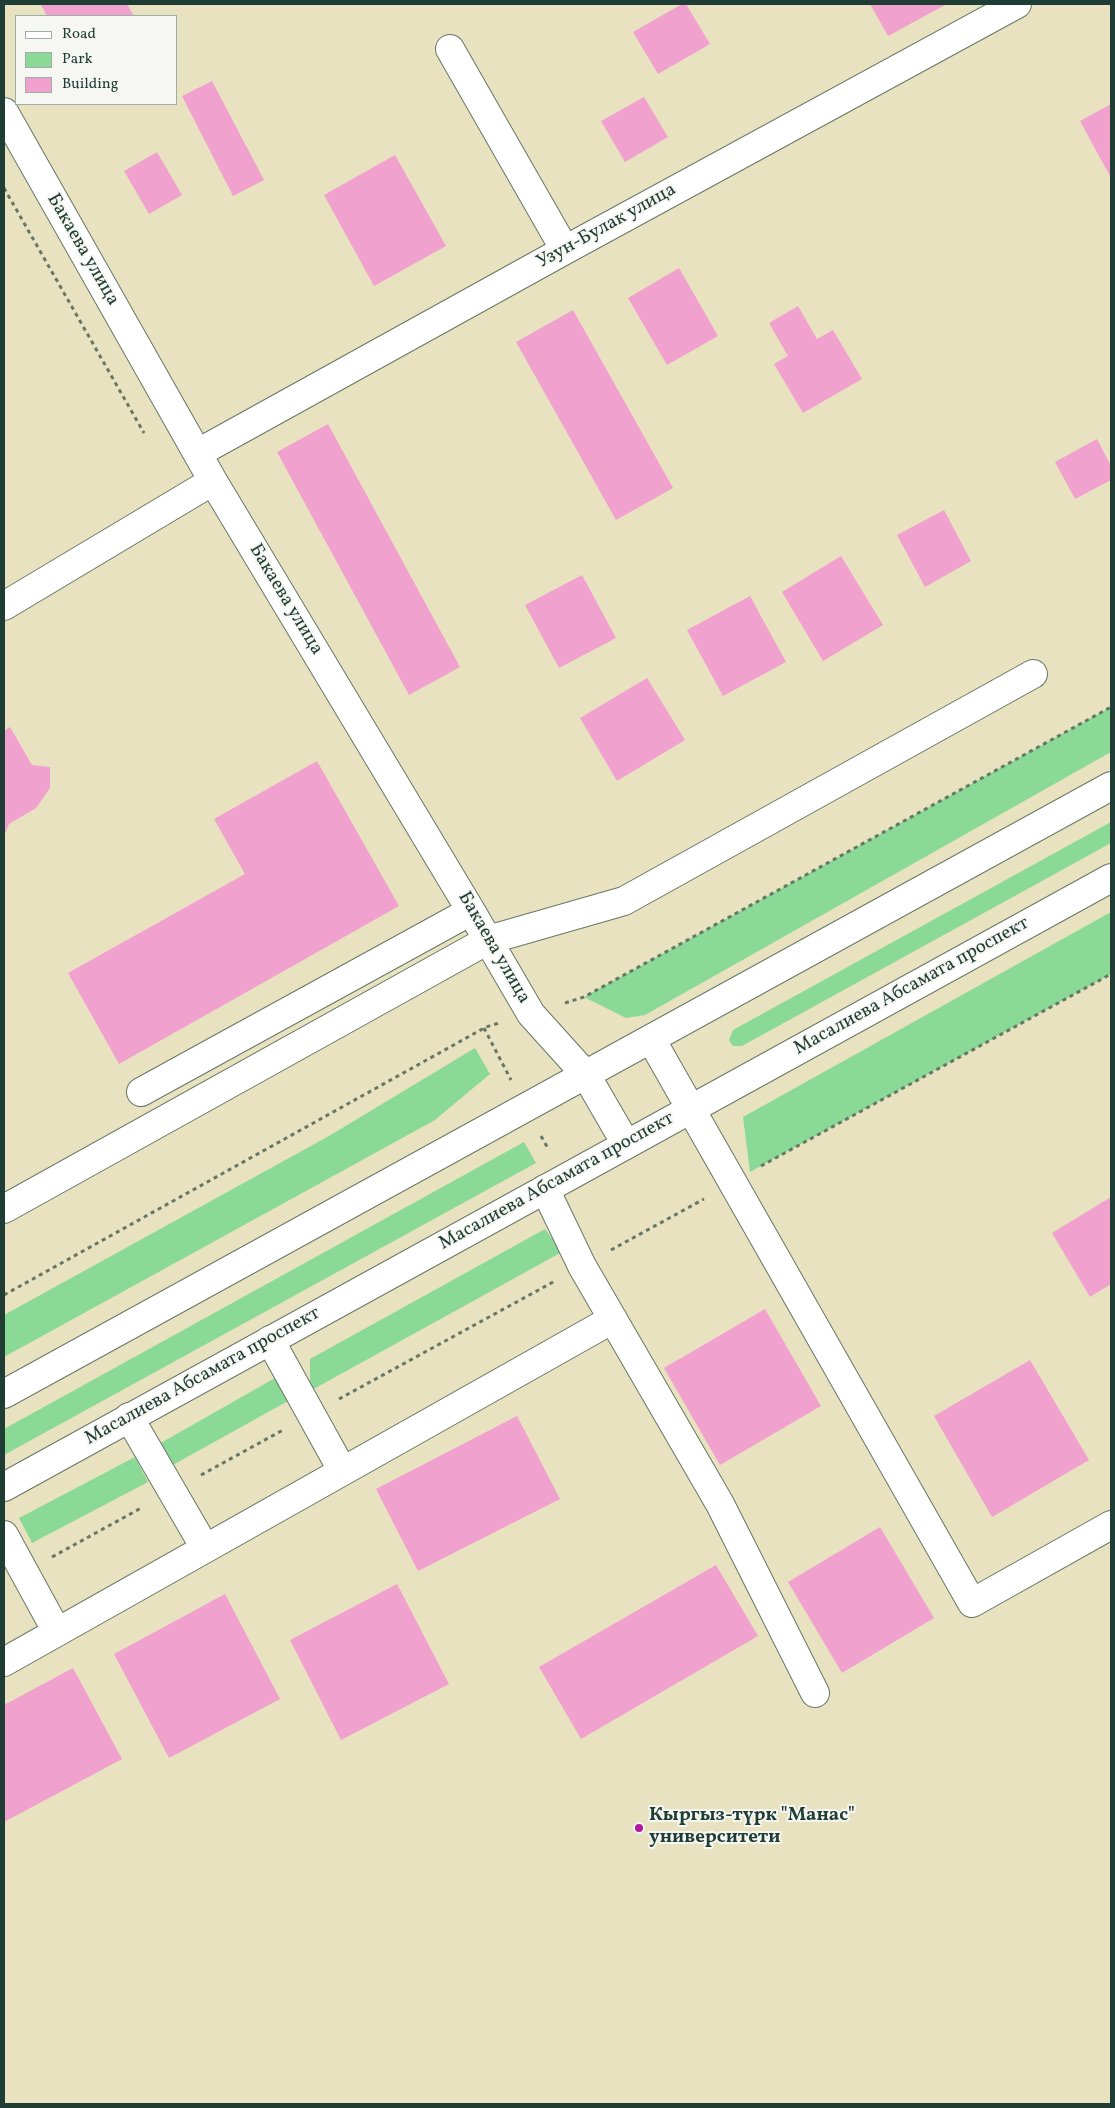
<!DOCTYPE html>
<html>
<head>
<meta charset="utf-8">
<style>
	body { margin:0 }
	#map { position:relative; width:1115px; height:2108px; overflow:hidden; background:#e9e2c0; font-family:Vollkorn,serif }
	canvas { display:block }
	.frame { position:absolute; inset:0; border:5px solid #1f3d34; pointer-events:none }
	.legend { position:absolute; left:15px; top:15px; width:162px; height:90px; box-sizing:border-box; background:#f6f6f2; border:1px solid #a0aca6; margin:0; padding:6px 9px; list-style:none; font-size:15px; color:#1f3d34 }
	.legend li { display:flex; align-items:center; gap:10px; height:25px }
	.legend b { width:25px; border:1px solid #a0aca6 }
</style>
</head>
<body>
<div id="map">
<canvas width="1115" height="2108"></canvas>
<div class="frame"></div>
<ul class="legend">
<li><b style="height:6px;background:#fff"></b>Road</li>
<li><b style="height:14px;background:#8ad997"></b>Park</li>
<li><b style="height:14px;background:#f0a1cd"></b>Building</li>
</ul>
</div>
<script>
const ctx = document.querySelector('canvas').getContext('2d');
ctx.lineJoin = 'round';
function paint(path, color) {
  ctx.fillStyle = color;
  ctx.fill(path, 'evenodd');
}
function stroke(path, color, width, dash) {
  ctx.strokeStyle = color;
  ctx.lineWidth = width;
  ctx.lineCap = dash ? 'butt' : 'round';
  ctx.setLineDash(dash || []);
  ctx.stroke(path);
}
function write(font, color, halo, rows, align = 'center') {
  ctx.font = font + ' Vollkorn,serif';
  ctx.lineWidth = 4;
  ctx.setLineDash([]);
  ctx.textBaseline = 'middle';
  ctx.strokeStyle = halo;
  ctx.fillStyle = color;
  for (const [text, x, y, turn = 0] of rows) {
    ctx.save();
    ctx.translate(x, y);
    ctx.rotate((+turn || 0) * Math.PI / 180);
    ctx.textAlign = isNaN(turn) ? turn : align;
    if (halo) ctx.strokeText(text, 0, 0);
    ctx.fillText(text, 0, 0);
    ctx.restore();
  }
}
paint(new Path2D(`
	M1111,707V752L645,1015L626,1018L584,997Z
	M1111,822V843L742,1046H733L729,1040L733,1030Z
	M1111,912V974L750,1172L743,1117Z
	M475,1048L490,1074L435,1120L4,1357V1315L329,1136Z
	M524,1142L536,1163L4,1455V1429Z
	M545,1229L562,1252L310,1391V1359Z
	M275,1378L288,1401L171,1466L159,1444Z
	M135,1457L148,1482L32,1543L19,1518Z`), '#8ad997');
paint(new Path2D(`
	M43,4H127L134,16H47L41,5Z
	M682,4H686L710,44L658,74L633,32Z
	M870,4H947L888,36Z
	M212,81L264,180L233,196L182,96Z
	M644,97L668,137L625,162L601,121Z
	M1111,104V178L1080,121Z
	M157,152L182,195L149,214L124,171Z
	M395,155L446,246L374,286L324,195Z
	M679,268L718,336L667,365L628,298Z
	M798,306L817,339L833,330L862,379L803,413L774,364L788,356L769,323Z
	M573,310L673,488L616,520L516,342Z
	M328,424L460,667L409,695L277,452Z
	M1097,439L1111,466V480L1075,499L1055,462Z
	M944,510L971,561L925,587L897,535Z
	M841,556L883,625L823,661L782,592Z
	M582,575L616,638L559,668L525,605Z
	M750,596L786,662L723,696L687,630Z
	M647,678L685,740L617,781L580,718Z
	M10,727L32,765L50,767V788L36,808L9,824L4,836V731Z
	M317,761L399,906L119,1064L68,973L245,874L214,819Z
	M1111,1197V1284L1090,1297L1052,1233Z
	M765,1309L821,1406L720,1465L664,1368Z
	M1030,1360L1089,1460L992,1517L934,1416Z
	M517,1416L560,1499L418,1571L376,1489Z
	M880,1527L934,1618L842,1673L788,1582Z
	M716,1565L758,1636L581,1739L539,1667Z
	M397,1584L449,1684L341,1740L290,1640Z
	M225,1594L280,1699L169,1758L114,1654Z
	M73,1668L122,1759L4,1822V1705Z`), '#f0a1cd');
const minor = new Path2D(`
	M450,49L565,250
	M4,112L213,481L471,911L531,1014L586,1075L626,1144
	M198,453L565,250L1017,4
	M4,606L213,481
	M651,1039L972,1603L1111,1525
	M141,1092L471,911
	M545,1189L582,1266L720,1504L815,1693
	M4,1209L488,940L624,901L1033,674
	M270,1340L342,1470
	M129,1417L205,1548
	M4,1535L57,1632
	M4,1662L613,1319`);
const major = new Path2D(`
	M4,1394L1111,786
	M4,1487L1111,878`);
stroke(minor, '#667765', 30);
stroke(major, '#667765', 30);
stroke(new Path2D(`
	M4,188L144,433
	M565,1003L584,997L1111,707
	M484,1028L511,1080
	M541,1136L549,1150
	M761,1166L1111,974
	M611,1250L704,1199
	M4,1295L486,1027L499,1023
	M339,1399L555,1281
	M201,1475L283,1430
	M52,1557L143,1507`), '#667765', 3, [4, 4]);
stroke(minor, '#fff', 28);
stroke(major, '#fff', 28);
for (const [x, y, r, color] of [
	[639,1828,5,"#b5179e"]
]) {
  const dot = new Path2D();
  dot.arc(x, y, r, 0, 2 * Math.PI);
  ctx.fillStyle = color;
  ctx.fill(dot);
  stroke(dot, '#f6f6f2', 2);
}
write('19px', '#1f3d34', '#f6f6f2', [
	["Узун-Булак улица",607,227,-29],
	["Бакаева улица",82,250,60],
	["Бакаева улица",285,600,59],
	["Бакаева улица",493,948,60],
	["Масалиева Абсамата проспект",912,987,-29],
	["Масалиева Абсамата проспект",557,1182,-29],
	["Масалиева Абсамата проспект",203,1377,-29]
]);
write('bold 19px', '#1f3d34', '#f6f6f2', [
	["Кыргыз-түрк \"Манас\"",649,1817],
	["университети",649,1839]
], 'left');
</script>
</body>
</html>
